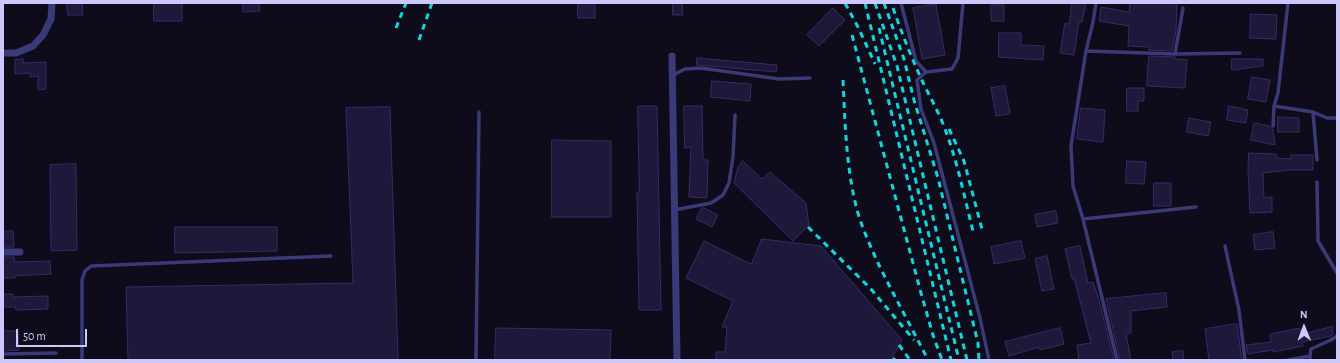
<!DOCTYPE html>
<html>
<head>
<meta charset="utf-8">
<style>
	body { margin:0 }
	#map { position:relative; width:1340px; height:363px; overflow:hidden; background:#0e0c1a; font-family:"Alegreya Sans",sans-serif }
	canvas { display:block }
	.frame { position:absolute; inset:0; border:4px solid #ccc8fc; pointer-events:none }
	.north { position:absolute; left:1284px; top:307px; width:40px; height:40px; -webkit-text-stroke:3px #0e0c1a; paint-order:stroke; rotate:359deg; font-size:11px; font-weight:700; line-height:16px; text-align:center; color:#ccc8fc }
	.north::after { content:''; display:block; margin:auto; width:14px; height:18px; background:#ccc8fc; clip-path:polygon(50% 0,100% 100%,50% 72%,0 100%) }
	.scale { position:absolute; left:16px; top:329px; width:71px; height:18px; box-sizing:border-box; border:2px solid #ccc8fc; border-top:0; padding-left:5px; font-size:12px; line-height:14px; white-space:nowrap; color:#ccc8fc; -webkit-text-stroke:3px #0e0c1a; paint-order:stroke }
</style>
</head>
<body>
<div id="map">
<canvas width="1340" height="363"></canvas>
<div class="frame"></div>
<div class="north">N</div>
<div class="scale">50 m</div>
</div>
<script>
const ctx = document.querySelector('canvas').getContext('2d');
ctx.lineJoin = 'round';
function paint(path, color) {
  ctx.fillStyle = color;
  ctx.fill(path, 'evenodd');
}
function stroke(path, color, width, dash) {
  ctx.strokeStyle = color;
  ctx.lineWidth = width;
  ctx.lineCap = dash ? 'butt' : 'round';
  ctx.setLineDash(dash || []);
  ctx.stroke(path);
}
const building = new Path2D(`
	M67,3H82L83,15H68Z
	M154,3H182V21H154Z
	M243,3H259L260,11L243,12Z
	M578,3H595V18H578Z
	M673,3H682L683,15H673Z
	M1072,3H1086L1082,22H1079L1074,55L1060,53L1065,23L1069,24Z
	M1130,3H1177L1176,31L1172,51L1149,50V47L1128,46L1129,26L1099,21L1101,7L1129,12Z
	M936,4L945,55L922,59L913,8Z
	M991,5H1004V21H992Z
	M833,8L845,20L819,46L807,35Z
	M1251,14L1277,15L1276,39L1250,38Z
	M999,33H1021V45L1044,46L1043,60L999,57Z
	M1149,56L1175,57V59L1187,60L1185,88L1147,86Z
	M697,58L777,65L776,72L697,65Z
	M23,59V63L46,62V89L38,90V76L30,77V73L15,74V60Z
	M1232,59H1263V66L1232,70Z
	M1252,77L1270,80L1266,102L1248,99Z
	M712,81L751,84L750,101L711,97Z
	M1005,86L1010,114L996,116L991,88Z
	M1127,88H1144V101H1138V111H1127Z
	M638,106H657L661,310H639L637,192H639Z
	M684,106H702L703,160H708L707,198L689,197L691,147L685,148Z
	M1229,106L1248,110L1246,123L1227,120Z
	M390,107L398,360H128L126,287L353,283L346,108Z
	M1081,108L1105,110L1103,142L1077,139Z
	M1278,117L1299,118V132H1278Z
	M1189,118L1211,122L1208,136L1187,132Z
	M1254,123L1270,126L1271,128L1273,129L1275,145L1251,140Z
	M552,140L611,141V217H552Z
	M1249,153L1276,154L1277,158L1291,159V155H1313V170H1289L1263,173L1264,198L1272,197V212L1250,213L1248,169Z
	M743,161L762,179L770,172L806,203L809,225L793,241L734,183L738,167Z
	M1127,161L1146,162L1144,184L1126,183Z
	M76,164L77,250L51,251L50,165Z
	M1154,183H1171V206H1154Z
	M702,208H704L718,215L712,227L696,219Z
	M1056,211L1058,223L1037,227L1035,215Z
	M175,227H277V251L175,253Z
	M3,231H13L14,247H3Z
	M1273,232L1275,248L1255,250L1253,235Z
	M762,239L821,246L902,340L891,360H716V352H725L727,327H722L733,301L686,278L704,241L751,264Z
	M1021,241L1025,258L994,264L991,247Z
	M1080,246L1088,283L1093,282L1099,300L1114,360H1079L1077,345L1091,343L1074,278L1072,279L1065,249Z
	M1047,256L1054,289L1042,291L1035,259Z
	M3,257H14L15,262L50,261L51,274L15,276V278H3Z
	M1166,293L1167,307L1131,311V333H1126L1131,360H1120L1106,299Z
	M3,294H13V297L48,296V309L16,310L15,307H3Z
	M1237,324L1242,360H1209L1205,329Z
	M1332,327L1333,334L1331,336L1302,342L1303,346L1273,352V350L1248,354L1246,345L1271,342L1270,334L1300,328L1301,334Z
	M496,328L611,330L610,360H495Z
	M1060,328L1064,344L1040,350L1039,347L1009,356L1005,342Z
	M3,331H18L19,350L3,351Z
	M1183,351L1184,360H1173L1172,352Z`);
paint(building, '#1e193a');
stroke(building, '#352c65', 1);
stroke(new Path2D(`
	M901,3L916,61L926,72L952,69L958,58L963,3
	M1096,3L1093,22L1086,51L1071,146L1073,186L1083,219L1117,360
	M1086,51L1175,54L1240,53
	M1175,54L1183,8
	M926,72L917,80L921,109L934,143L980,318L989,360
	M673,75L685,69L701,68L779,79L810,78
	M1274,106L1313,112L1327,118H1337
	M1313,112L1317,160
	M1273,126L1274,106L1278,93L1288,3
	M1317,182L1318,241L1337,273
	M674,210L711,203L723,195L729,183L733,157L735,115
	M1083,219L1196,207
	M1225,246L1239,310L1245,360
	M3,354L56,353
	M1310,356L1311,349L1331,340L1337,336
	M82,360V280L85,271L91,266L331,256
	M476,360L479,112
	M1288,360L1310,356V360`), '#393a77', 3.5);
stroke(new Path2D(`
	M3,53H16L33,46L43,35L51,19L52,3
	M672,56L677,360
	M3,252H20`), '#393a77', 7);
stroke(new Path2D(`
	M845,3L858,27L875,64
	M865,3L951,360
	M875,3L897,66L967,360
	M884,3L904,59L914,100L938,178L978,343L979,360
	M893,8C901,31 910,54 920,76C928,94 938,110 945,129C958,163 965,200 974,235
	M396,28L406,3
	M879,28L959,360
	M852,35L921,293L933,335L942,360
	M419,40L432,3
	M843,80C845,122 846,165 856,206C861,226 870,245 878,263C894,296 912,328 928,360
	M949,129L964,161L983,233
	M808,227L870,288L914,340
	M899,345L910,360
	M893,358L895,360`), '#0ed5e2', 3, [6, 5]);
</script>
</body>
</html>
